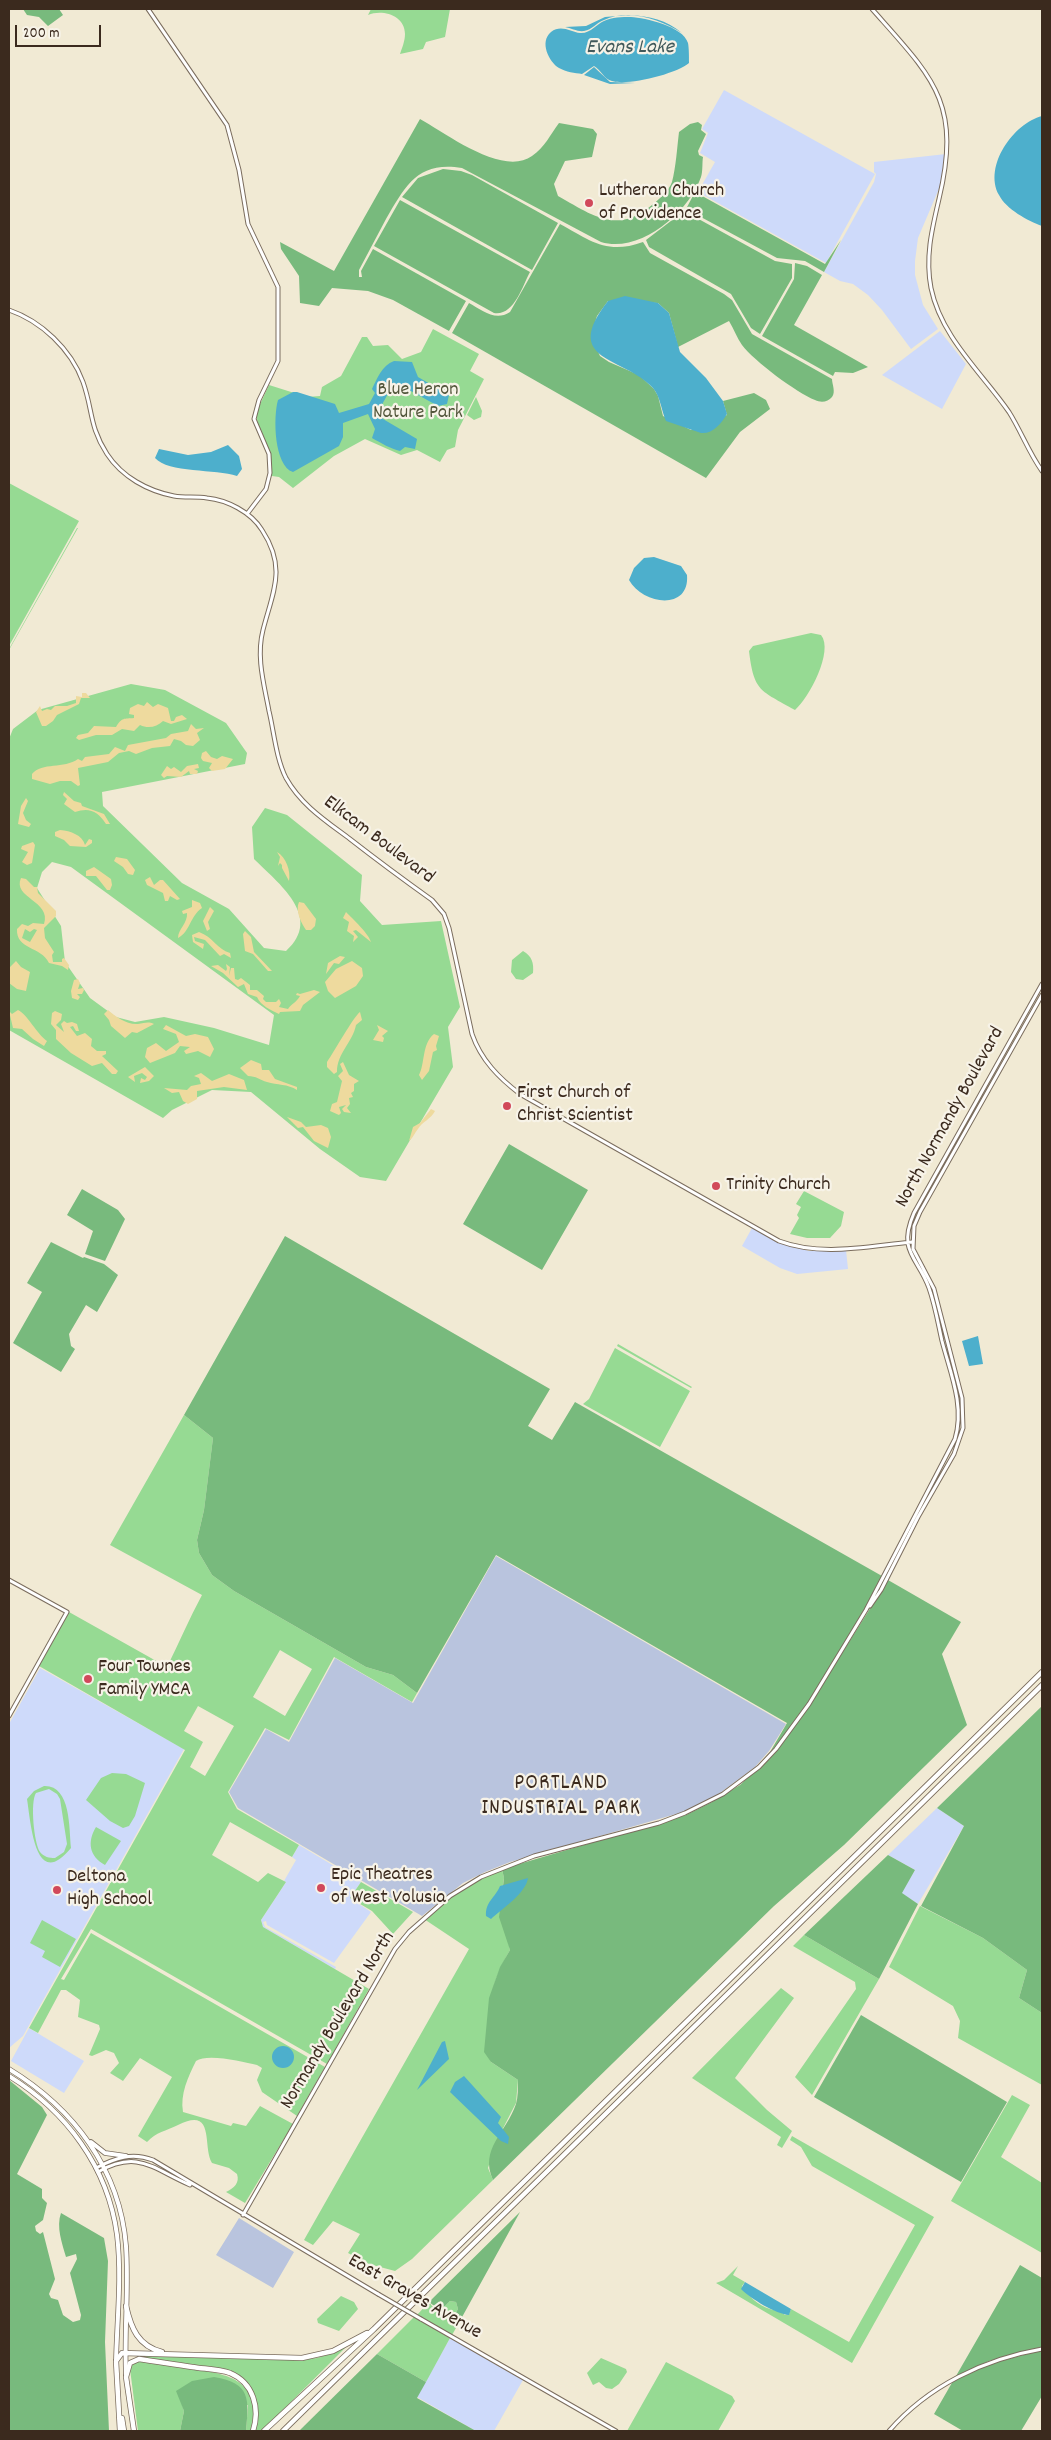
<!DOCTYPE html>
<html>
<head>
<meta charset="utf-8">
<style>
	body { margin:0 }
	#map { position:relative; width:1051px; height:2440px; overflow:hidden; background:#f1ead4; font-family:Dekko,sans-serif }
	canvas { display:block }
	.frame { position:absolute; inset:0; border:10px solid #3b2a1e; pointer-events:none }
	.scale { position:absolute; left:15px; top:25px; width:86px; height:22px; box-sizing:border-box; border:2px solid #3b2a1e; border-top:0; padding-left:6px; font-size:15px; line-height:18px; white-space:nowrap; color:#3b2a1e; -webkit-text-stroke:4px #f7f3e8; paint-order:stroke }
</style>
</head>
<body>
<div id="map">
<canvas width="1051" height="2440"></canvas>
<div class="frame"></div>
<div class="scale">200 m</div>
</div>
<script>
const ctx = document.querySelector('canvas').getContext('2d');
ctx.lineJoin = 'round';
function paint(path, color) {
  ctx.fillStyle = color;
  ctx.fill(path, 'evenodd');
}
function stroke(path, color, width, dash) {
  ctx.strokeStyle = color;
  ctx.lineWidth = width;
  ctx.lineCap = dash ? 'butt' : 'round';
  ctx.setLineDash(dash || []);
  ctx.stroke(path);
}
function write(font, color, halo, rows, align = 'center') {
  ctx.font = font + ' Dekko,sans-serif';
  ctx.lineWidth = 4.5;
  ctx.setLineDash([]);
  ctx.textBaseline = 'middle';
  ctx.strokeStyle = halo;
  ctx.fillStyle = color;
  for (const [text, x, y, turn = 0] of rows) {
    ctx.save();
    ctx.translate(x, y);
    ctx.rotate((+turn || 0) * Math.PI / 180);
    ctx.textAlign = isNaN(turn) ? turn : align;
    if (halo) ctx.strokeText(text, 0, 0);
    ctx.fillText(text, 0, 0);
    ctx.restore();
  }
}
paint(new Path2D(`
	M724,90L875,174L826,263L698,192L715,162L700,153L708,133L702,129Z
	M946,154L941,184L918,238L915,261V275L923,305L938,329L911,349L882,310L868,295L853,284L840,281L824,272L874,182L876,174L874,172V162Z
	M940,331L966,364L942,409L882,375Z
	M752,1228L779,1242L809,1251L846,1250L848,1269L797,1274L780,1268L742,1246Z
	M40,1668L184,1749L23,2036L9,2048V1724Z
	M937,1808L964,1826L918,1904L901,1893L915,1870L888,1855Z
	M299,1845L361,1882L350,1898L371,1912L334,1963L267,1925L266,1921L263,1922L265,1927L336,1967L335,1969L263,1927L261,1920L286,1882L284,1881L296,1860L292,1857Z
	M29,2028L84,2061L64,2093L11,2061Z
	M450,2338L523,2380L494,2431H476L417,2397Z`), '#cedafa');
paint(new Path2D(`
	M496,1556L786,1724L769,1751L755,1767L716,1796L683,1812L510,1862L485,1872L463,1883L422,1916L238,1808L229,1792L266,1729L289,1742L335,1658L413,1703Z
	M239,2218L294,2252L273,2288L216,2255Z`), '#b9c4de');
paint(new Path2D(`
	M371,9H450L445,37L426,42L423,49L400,54C402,48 405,41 405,34C405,15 382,9 368,15Z
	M433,329L479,354L470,371L484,379L458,430L455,447L447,450L440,462L417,450L401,455L365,439L334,456L293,488L279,477L272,476L270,451L259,431L256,413L269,385L307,397L320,396L322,387L341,376L362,337H367L373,346L388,345L402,359L421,352Z
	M476,397L482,411L481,417L474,420L467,415Z
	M9,483L79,521L9,646Z
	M77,528H78L9,650V649Z
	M811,633L821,635C834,651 809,698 795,710C760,690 754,692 749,651L753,646Z
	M131,684L165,690L226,723L247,753L245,764L102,792L103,806L182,883L229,909L264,948L286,951C324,917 278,883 254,859L252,827L265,808L287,815L362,875L360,901L382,925L441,921L460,1007L448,1027L453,1067L386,1181L360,1177L320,1149L251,1092L212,1090L172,1110L163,1118L9,1030V739L13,729L38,710ZM52,862L71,867L274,1015L269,1045L214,1028L164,1017L135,1022L116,1017L90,998L65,962L61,926L37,888L42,872Z
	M523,951C532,956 534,963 533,973L523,980L516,979L511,972L512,960Z
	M804,1191L844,1212L841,1226L830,1238H807L790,1234L799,1218L797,1215L801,1207L796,1204Z
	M618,1344L692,1387L691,1388L617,1346Z
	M615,1348L690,1391L660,1447L583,1404L589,1399Z
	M184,1415L213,1438L204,1510L197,1540L199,1553L212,1575L234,1591L366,1667L393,1675L417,1693L412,1702L334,1657L289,1740L265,1728L228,1792L237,1809L299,1845L292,1857L230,1822L212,1855L258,1882L268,1873L286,1882L261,1920L263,1927L369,1989L327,2064L91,1929L61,1979L64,1980L91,1933L325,2067L297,2116L262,2092L257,2080L262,2068L257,2065C243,2062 208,2053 196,2061C188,2077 180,2094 183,2112L231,2126L233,2123L246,2126L260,2106L293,2124L245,2203L226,2192C234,2188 240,2183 237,2174L229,2168L212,2163C202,2147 216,2106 178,2125C166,2131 156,2132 147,2142L138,2136L172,2077L140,2058L123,2081L110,2073L119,2063L114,2053L106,2050L92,2056L89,2055L100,2029L99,2025L78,2017L80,2000L66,1990H61L38,2033L29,2028L185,1750L39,1666L69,1612L167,1667C179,1643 189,1619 202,1595L110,1545ZM280,1650L312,1669L285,1716L253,1697ZM198,1706L234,1726L205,1776L190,1767L203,1742L184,1731Z
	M112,1773L126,1774L145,1783L135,1816L129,1826L123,1828L110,1821L86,1800L101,1778Z
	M44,1786C71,1785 69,1828 71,1848C35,1892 31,1824 27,1799L34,1791ZM49,1789L57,1794L60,1799L67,1844L64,1852L55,1858C49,1858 44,1857 40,1852C34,1843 30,1802 36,1793Z
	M96,1827L121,1841L105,1865C89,1856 87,1842 96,1827Z
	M502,1869L504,1878L500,1903L510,1950C487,1989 486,2018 491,2062L518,2080L516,2103L498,2138L488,2168L493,2180L412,2259L395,2271L369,2264L348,2253L360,2234L333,2221L313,2245L304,2240L469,1949L424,1919L457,1891Z
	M361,1882L413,1912L393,1934L372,1911L350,1898Z
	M920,1906L983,1938L1027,1970L1019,1998L1042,2013V2085L958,2038L960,2021L953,2006L889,1967Z
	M42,1920L76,1939L60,1967L42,1957L45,1951L30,1943Z
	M804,1935L879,1979L812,2095L795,2077L856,1989L855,1982L793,1946Z
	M781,1988L794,1998L735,2078L767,2110L792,2131L782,2148L777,2145L781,2137L692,2078Z
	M1012,2095L1030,2105L1001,2157L1042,2183V2253L951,2201Z
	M792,2136L934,2217L852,2363L716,2283L724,2280L738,2266L733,2275L745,2282L742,2286C748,2296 759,2306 770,2309C776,2311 780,2310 785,2315L789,2314L791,2309L849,2342L915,2225L812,2166L801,2147L790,2140Z
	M341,2296L354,2302L358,2309L339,2331L318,2323L317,2319Z
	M450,2301L456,2302L458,2309L450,2322L451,2325L456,2328L452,2335L417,2315L429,2302L432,2306H445Z
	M414,2317L450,2338L426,2382L377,2354Z
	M346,2347L262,2431H255L254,2396L235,2375L139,2358V2354L295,2360L317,2358Z
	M601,2358L626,2369L627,2372L619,2384L612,2389L606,2388L599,2382L593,2385L587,2373Z
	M140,2361C158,2364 176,2366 194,2369C234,2375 262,2383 251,2431H246L248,2405L181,2401L184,2411L180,2431H138L130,2369L133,2363Z
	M666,2362L732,2396L735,2401L718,2431H627Z`), '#96da93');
paint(new Path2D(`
	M23,9H59L63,15L48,26L39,17L27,15Z
	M420,119C447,134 503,177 532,156C545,147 550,135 559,123L593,129L597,134L592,157L565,161L554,184L558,196C592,215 617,235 652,205C659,199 669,191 672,182C676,167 677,148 679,132L690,124L698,122L702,125L701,130L706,134L698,151L699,155L703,157C702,163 703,171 701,177C689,212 640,254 601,242L462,168C418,161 406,185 386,219C377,236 368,253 359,270V277H362L361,271L373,249L466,301L449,331L393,300L368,291L332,288L319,306L300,303L299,276L281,249L280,242L334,271Z
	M443,169L461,171L472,175L558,223L532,270L402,197L418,178Z
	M695,192L825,264L841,240L824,272L805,261L777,258L686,209Z
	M400,200L530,272C522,287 514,316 494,313L374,246Z
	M684,211L775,261L792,264V278L760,334L751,328L731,294L649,247L646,240Z
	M560,224C591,241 607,255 643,242L650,253L724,294L732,300L752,334L832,379C832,384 836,392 832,397C828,402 821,403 815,400C797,393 754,361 742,345C737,338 734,329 729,321L678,347L669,313L658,303L608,301L597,316L591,336L600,356L609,362L639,375L654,389L658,396L663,416L691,430L727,415L723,401L754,393L766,400L770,409L740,432L706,478L452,333L469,303C482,310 495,322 510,312Z
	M795,263L807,266L822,275L794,325L868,367L853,373L835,372L833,376L762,336L794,279Z
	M509,1144L588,1190L542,1270L463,1224Z
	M82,1189L118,1210L125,1219L105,1261L85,1254L93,1231L67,1215Z
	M285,1236L550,1389L528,1426L552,1440L575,1402L882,1576C849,1641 808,1713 758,1766L770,1752L787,1723L496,1555L417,1693L393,1675L366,1667L234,1591L212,1575L199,1553L197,1540L204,1510L213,1438L184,1415Z
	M51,1242L83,1258L84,1257L104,1264L118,1275L97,1312L86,1305L69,1334L71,1346L75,1349L61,1372L13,1343L42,1292L27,1283Z
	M888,1580L961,1622L942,1654L967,1725L844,1845L774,1906L493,2180C479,2149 506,2133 516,2104C518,2097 518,2088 518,2080L491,2062L484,2052L489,1998L500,1967L510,1950L499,1917L504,1878L502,1869L686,1815L712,1802L740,1785L777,1750L810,1704Z
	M1042,1706V2013L1019,1998L1027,1970L983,1938L921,1906L964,1826L937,1808Z
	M888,1855L915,1870L902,1893L918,1904L879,1979L804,1935Z
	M861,2015L1007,2102L961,2182L814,2097Z
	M9,2080L42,2107L47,2115L17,2174L42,2189V2198L47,2203L43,2220L35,2226L36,2231L40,2234L43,2232L55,2279L49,2294L51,2298L58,2300L63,2315L73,2322L80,2320L81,2315L70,2273L77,2259L76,2254L66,2257C62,2243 56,2227 61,2213L104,2238L108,2261L105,2342L109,2431H9Z
	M520,2212L456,2328L451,2325L450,2322L458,2309L456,2302L450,2301L445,2306L437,2308L429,2302Z
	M1020,2265L1042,2278V2347L989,2361L956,2376Z
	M1042,2350V2396L1021,2431H963L934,2414L953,2381L990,2364Z
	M377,2354L426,2382L417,2398L476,2431H299Z
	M214,2377C251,2383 249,2399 246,2431H180L184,2411L176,2391L192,2381Z`), '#78ba7d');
paint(new Path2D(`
	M82,693H86L90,698H81L79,704L57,715L53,721L46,726H42L36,712L40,706L42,711L47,709L51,710L55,706H67L76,703V696L82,697Z
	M147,702L153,707L158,704L168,708L171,721H174L176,717L182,715L187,719L171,724L163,721C157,727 148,729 140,725L134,731L122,729L112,735H96L79,740L76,738L78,735L88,733L94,726L116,727C122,717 124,719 134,718V715L129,714L130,708L138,704L144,706Z
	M191,724L196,729L204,728L197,733L200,740L193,746L186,745L181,741L174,739L170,746L152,748L136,754L129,751L119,753L108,762L78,768L80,785L78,786L71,781H60L50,784L32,779V774C42,762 64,769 78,759L82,761L85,757L109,754L115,747L125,751L128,745L166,738L171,734L188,731Z
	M206,751L211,757L217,759L222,756L233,759L225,769L212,771L209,768L212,763L203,761L201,758L202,753Z
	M198,764L199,768L194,769L198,771L197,774H190L189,771L181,777L167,776L164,778L161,775L167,766L171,769L174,767L181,772L187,766Z
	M64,792L74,801L81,803L82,806L104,814L110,824H106C98,811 89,807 75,812L64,804L67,799L63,795Z
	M26,798L28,801L23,813L26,820L31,824L29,827L18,824L21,806Z
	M60,830C71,831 82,835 85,845L89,839L92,840V843L86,847L70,846L64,840L55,836V832Z
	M33,842L35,845L32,863L27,865L22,862L28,852L21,849L22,846Z
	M277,852C286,857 291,871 289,881L282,868V865L280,863L278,866L280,857Z
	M116,857L127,859L135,870L133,875L128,874L123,867L114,861Z
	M94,867L111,879L112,885L110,890H107L96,876H86V871Z
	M150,877L154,885L160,880H163L180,899L177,900L170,896L168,901H165L163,893L147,885L145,880Z
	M21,878L26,879L34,887H37L38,893L56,911V916L44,928L45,938L54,952L52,955L53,962H62V959L64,958L69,965L68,970L62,966L49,963C41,946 16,950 17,929L22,924L28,926L33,923L44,924C52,901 12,898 21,878ZM25,929L30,932L34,929L37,930L30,942L22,938Z
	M192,900L200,903L202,908C190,916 190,932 178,938C178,929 188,923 187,913L183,914L182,911L192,907Z
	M299,902L304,903L316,919L315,926L311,930H306C301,923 295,910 299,902Z
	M210,907L214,911L208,922L210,929L207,931L203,921Z
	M346,912C353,919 369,934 371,942L356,930L353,931L358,937L353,942L354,936L347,931L349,922L343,918Z
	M245,931L251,937L254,952L272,971H268L253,954L245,951L243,934Z
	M199,932C213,937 217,949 230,953L231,958L224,954L220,956L205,940L194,937L195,941L204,944L203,949L193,942L192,935Z
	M340,956L345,957L339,964L334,963L326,974L328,963Z
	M16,961L21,967L30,972L26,991L17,989L9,983V968Z
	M352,961L362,968L363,976L356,986L335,998L328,991L325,982L336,969Z
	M226,964L230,967L229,976L231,968H234L235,979L238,980L241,978L250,985V990H257L264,996L263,999L266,1002H276L279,999L281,1003L279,1007L288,1009C291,1004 297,1002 300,996L296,995L297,993L300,994L314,990L320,992L303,1005L300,1011L280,1012L279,1014C271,1010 261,1006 257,997L248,994L244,984L238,987L223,973L211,966L218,965L226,971L227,969Z
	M78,979L80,983L78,989L83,988L84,990L82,994H77L80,997L78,1000L72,998L71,991L74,980Z
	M18,1010C27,1014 37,1034 47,1041L44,1046L33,1039L22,1029L13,1028L9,1011L12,1014Z
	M108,1010C116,1017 127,1025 138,1024C145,1023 148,1021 154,1024L137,1033L132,1032L125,1038L111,1026L109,1020L104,1014Z
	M55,1011L62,1014L61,1020L56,1025L64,1032L61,1024L64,1021L67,1023L72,1022L77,1024L79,1031H76L73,1026L70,1027L77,1036L85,1033L92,1039L91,1046L97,1051H106V1054L102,1056L118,1071L116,1074H112L102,1063L92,1066L71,1053L56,1039V1030L51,1024L52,1013Z
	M360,1012L362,1020L356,1025C353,1042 337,1053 337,1072L334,1074L327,1067V1062C334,1052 354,1016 360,1012Z
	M166,1025L186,1036L195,1034L208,1037L214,1049L210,1057L198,1051L186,1054L184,1051L190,1047L180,1046L175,1053L150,1063L145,1057L147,1048L156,1043L166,1051L179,1042L176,1034L163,1029Z
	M377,1025L388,1031L382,1036L384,1038L383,1042L373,1040L379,1030Z
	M434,1034L439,1036L436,1046L437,1050L433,1052L429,1071L422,1080L419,1075C425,1064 422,1043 434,1034Z
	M251,1060L261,1064L262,1070H269L275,1079L297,1087V1090C288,1084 277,1085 267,1082C260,1080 256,1076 248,1076L240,1068Z
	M343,1062L349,1075L359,1081L354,1084V1091L351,1093L353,1097L349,1098L350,1104L347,1108L351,1113L344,1112L342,1109L346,1105L339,1107L341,1113L339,1115L330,1111L332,1104L337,1102L342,1081L338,1076L343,1071L340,1064Z
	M145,1067L154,1076L149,1081L140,1083L141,1078L145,1080L147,1077L142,1073L134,1076L135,1082L128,1077Z
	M201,1073L212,1081L229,1074L244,1080L247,1090L224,1087L197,1091V1099L188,1104L183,1101L179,1092L172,1093L164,1088L187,1090L191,1086L201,1084L199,1078L194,1076Z
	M431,1109L435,1111C431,1119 422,1122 418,1129C414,1134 413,1138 409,1141L413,1127L420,1123Z
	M287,1117L301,1122L306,1127L321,1125L328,1128L331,1137L328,1148L314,1141L303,1127L298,1128Z`), '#eeda9e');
paint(new Path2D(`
	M629,15C650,16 666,20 682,33C661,20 629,8 604,20C596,23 592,30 584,31C578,32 571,28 565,27L586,26L605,17Z
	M631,17C645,18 683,26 688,43C689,48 689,57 689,63C676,74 628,86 612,81C604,79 601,70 594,66L582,74C575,73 566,72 559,68C549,62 539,42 551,32C561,24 571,32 580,33C590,34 597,24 604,21C612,17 622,17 631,17Z
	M594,67L610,82L635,83L610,84L584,75Z
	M1042,116V226C1028,221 1006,209 999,195C983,166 1014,123 1042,116Z
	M625,296L658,303L669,313L680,352L706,378L723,401L727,414C721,424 713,434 701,433L666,421C661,410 661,398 653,388C624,356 560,362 608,301Z
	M394,361L412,362L418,377L449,395L447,404L438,406L400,385L390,390L379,410L383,419L417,439L415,449L405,447L400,451C391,449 381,443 372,438L375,429L368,414L343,423V437L339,446L293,472C274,466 273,417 278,400L293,392H297L335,404L339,413L369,404L375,393L372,389C377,379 382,365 394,361Z
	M228,445L239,456L242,469L237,476C216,469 168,473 155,458L159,449L188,455L211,452Z
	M654,557L681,566L687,575C690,611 643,605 629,580L634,568L644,558Z
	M978,1336L983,1364L969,1366L962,1341Z
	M528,1878C526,1893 502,1909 491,1919L486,1916C485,1902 495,1898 500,1886Z
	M445,2041L449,2059L417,2090L442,2042Z
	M272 2057a11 11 0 1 1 22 0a11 11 0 1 1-22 0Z
	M464,2076L501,2117L498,2123L509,2137L508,2144L501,2141L450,2092L455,2082Z
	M745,2282L791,2309L789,2315C776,2314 751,2299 741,2289Z`), '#4dafcc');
const secondary = new Path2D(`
	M148,9L227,125L239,170L248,224L278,287V361L259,400L254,419L269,454L270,473L266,489L247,514
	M872,9C933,78 962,102 939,199C932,229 925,257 931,288C941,337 982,373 1009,412C1021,431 1029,453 1042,471
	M9,310C41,321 71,349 83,382C93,410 89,426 107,454C122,477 148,491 174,496C185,498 196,496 207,498C227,500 251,512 262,530C287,568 273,591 263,630C256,657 264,684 269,711C274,732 276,758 286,778C301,805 326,821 350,839C377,860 404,880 432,900L444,914L449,928L472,1034C481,1060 499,1078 520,1094L779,1241C822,1257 868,1246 912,1242
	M9,1580L67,1612L9,1716
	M870,1606L881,1590L918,1517L954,1454L963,1428L962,1398L934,1289L913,1249L914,1226L920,1212L1042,995
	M96,2168C115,2158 132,2152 153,2160L378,2294
	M98,2172C138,2149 153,2169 190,2185
	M243,2215L395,1949L409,1932L450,1896L481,1877L534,1856L659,1823L685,1813L723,1794L759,1767L776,1749L809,1704L866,1610L955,1439C965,1406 950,1372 942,1341C938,1323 935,1305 929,1288C918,1257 897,1252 914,1213L1042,984
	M421,2319L616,2431
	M889,2431C928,2386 984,2359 1042,2349`);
const primary = new Path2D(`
	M9,2069C73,2108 120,2169 126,2246C129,2288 124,2332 126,2375
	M9,2076C66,2111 108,2167 117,2235C122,2276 117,2320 116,2361
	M91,2142L105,2153L126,2156`);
const highway = new Path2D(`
	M126,2306C131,2328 138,2346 162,2352
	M122,2418L124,2431
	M120,2431L116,2361L122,2353L302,2358L333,2351L367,2333
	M134,2431L126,2377L130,2363L139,2359C157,2362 174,2364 192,2367C204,2369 218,2369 230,2373C254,2383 260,2409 253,2431
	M264,2431L374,2329L1042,1672
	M283,2431L1042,1685`);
stroke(secondary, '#7b6d5e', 5);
stroke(primary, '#7b6d5e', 5.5);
stroke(highway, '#7b6d5e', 6);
stroke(secondary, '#fff', 3);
stroke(primary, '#fff', 4);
stroke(highway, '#fff', 4.5);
const secondaryBridge = new Path2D(`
	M378,2294L421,2319`);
stroke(secondaryBridge, '#7b6d5e', 5, []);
stroke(secondaryBridge, '#fff', 3);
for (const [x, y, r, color] of [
	[589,203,5,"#d1495b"],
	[507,1106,5,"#d1495b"],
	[716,1186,5,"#d1495b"],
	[88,1679,5,"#d1495b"],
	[321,1888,5,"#d1495b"],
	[57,1890,5,"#d1495b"]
]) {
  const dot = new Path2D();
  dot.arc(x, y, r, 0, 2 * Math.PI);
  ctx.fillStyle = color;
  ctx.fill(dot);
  stroke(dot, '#f7f3e8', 2);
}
write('20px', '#3b2a1e', '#f7f3e8', [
	["Lutheran Church",599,192],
	["of Providence",599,215],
	["First Church of",517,1094],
	["Christ Scientist",517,1117],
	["Trinity Church",726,1186],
	["Four Townes",98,1668],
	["Family YMCA",98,1691],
	["Epic Theatres",331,1876],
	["of West Volusia",331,1899],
	["Deltona",67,1878],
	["High School",67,1901]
], 'left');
write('20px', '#52563b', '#f7f3e8', [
	["Blue Heron",418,391],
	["Nature Park",418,414]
]);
write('20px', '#3b2a1e', '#f7f3e8', [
	["Elkcam Boulevard",378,841,37],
	["North Normandy Boulevard",951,1118,-61],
	["Normandy Boulevard North",339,2021,-59],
	["East Graves Avenue",414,2298,30]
]);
write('italic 21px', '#41595b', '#f7f3e8', [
	["Evans Lake",630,49]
]);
ctx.letterSpacing = '1px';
write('22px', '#3b2a1e', '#f7f3e8', [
	["PORTLAND",561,1785],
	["INDUSTRIAL PARK",561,1810]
]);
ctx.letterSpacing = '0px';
</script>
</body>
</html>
